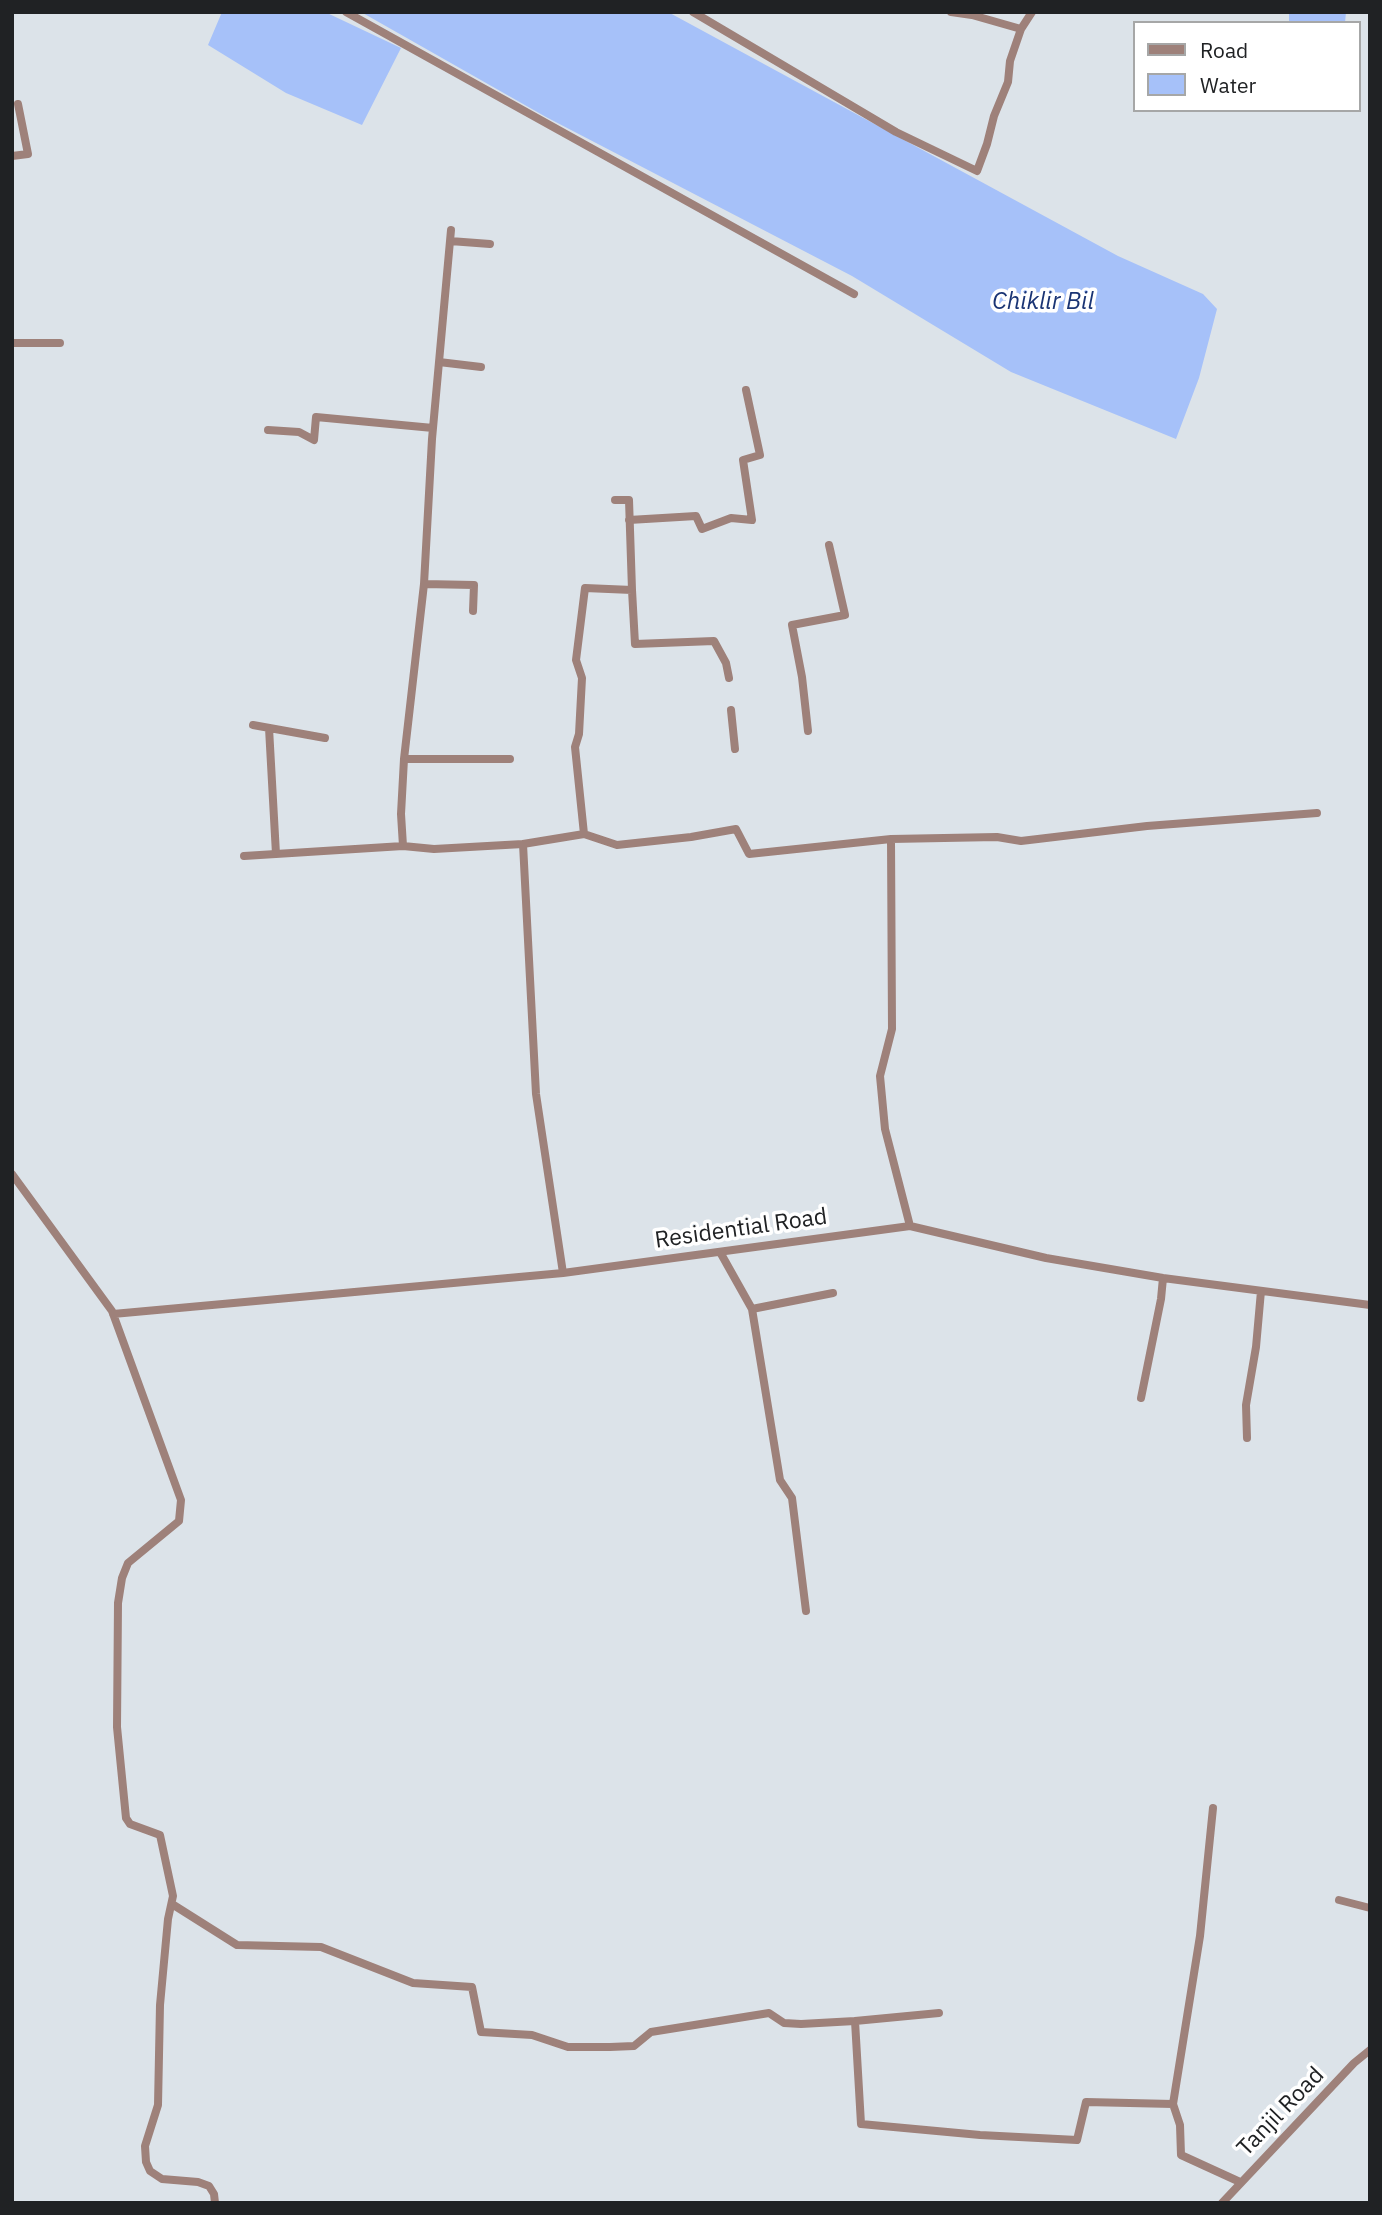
<!DOCTYPE html>
<html>
<head>
<meta charset="utf-8">
<style>
	body { margin:0 }
	#map { position:relative; width:1382px; height:2215px; overflow:hidden; background:#dce3e9; font-family:"IBM Plex Sans",sans-serif }
	canvas { display:block }
	.frame { position:absolute; inset:0; border:14px solid #202224; pointer-events:none }
	.legend { position:absolute; left:1133px; top:21px; width:228px; height:91px; box-sizing:border-box; background:#fff; border:2px solid #a6a7a7; margin:0; padding:9px 12px; list-style:none; font-size:21px; color:#202224 }
	.legend li { display:flex; align-items:center; gap:14px; height:35px }
	.legend b { width:35px; border:2px solid #a6a7a7 }
</style>
</head>
<body>
<div id="map">
<canvas width="1382" height="2215"></canvas>
<div class="frame"></div>
<ul class="legend">
<li><b style="height:9px;background:#9e817a"></b>Road</li>
<li><b style="height:19px;background:#a6c1f9"></b>Water</li>
</ul>
</div>
<script>
const ctx = document.querySelector('canvas').getContext('2d');
ctx.lineJoin = 'round';
function paint(path, color) {
  ctx.fillStyle = color;
  ctx.fill(path, 'evenodd');
}
function stroke(path, color, width, dash) {
  ctx.strokeStyle = color;
  ctx.lineWidth = width;
  ctx.lineCap = dash ? 'butt' : 'round';
  ctx.setLineDash(dash || []);
  ctx.stroke(path);
}
function write(font, color, halo, rows, align = 'center') {
  ctx.font = font + ' "IBM Plex Sans",sans-serif';
  ctx.lineWidth = 7;
  ctx.setLineDash([]);
  ctx.textBaseline = 'middle';
  ctx.strokeStyle = halo;
  ctx.fillStyle = color;
  for (const [text, x, y, turn = 0] of rows) {
    ctx.save();
    ctx.translate(x, y);
    ctx.rotate((+turn || 0) * Math.PI / 180);
    ctx.textAlign = isNaN(turn) ? turn : align;
    if (halo) ctx.strokeText(text, 0, 0);
    ctx.fillText(text, 0, 0);
    ctx.restore();
  }
}
paint(new Path2D(`
	M222,12H325L401,48L362,125L286,93L208,45Z
	M361,12H668L1118,256L1203,294L1217,309L1199,378L1176,439L1011,372L852,276L546,117Z
	M1289,12H1346L1345,23H1289Z`), '#a6c1f9');
stroke(new Path2D(`
	M346,12L854,294
	M693,12L896,132L977,171L987,144L994,116L1008,82L1010,61L1021,29L1032,12
	M951,12L972,15L1021,29
	M12,156L28,154L18,104
	M451,230L432,439L424,584L404,759L401,814L403,846L434,849L523,844L536,1094L563,1273
	M450,241L490,244
	M12,343H60
	M439,362L481,367
	M268,430L299,432L314,440L316,417L433,428
	M629,520L696,516L702,529L731,518L752,520L743,460L760,455L746,390
	M424,584L474,585L473,611
	M632,590L635,644L714,641L726,663L729,678
	M731,710L735,749
	M253,725L325,738
	M269,728L276,854
	M808,731L802,677L792,625L845,615L829,545
	M404,759H510
	M584,834L575,747L579,734L582,678L576,660L585,588L632,590L629,500H615
	M891,839L892,1029L880,1076L885,1129L910,1226
	M523,844L584,834L617,845L691,837L736,829L749,854L891,839L997,837L1021,841L1147,826L1317,813
	M244,856L403,846
	M12,1174L112,1311L181,1500L179,1521L128,1563L122,1578L118,1603L117,1727L126,1818L130,1824L160,1835L173,1896L168,1919L160,2005L158,2105L145,2146L146,2162L150,2171L162,2179L198,2182L209,2186L214,2194L215,2203
	M720,1252L752,1309L780,1480L792,1498L806,1611
	M752,1309L833,1293
	M113,1314L563,1273L910,1226L1046,1258L1163,1278L1370,1305
	M1141,1398L1161,1299L1163,1278
	M1247,1438L1246,1405L1256,1347L1261,1291
	M1213,1808L1200,1936L1173,2104L1180,2125L1181,2155L1240,2182
	M1339,1900L1370,1908
	M172,1904L237,1945L321,1947L413,1983L472,1987L481,2032L532,2035L568,2047H610L634,2046L651,2032L769,2013L784,2023L801,2024L855,2021
	M939,2013L855,2021L861,2124L980,2135L1077,2140L1086,2102L1173,2104
	M1222,2203L1354,2063L1370,2050`), '#9e817a', 8);
write('23px', '#202224', '#fff', [
	["Residential Road",741,1229,-8],
	["Tanjil Road",1281,2112,-46]
]);
write('italic 24px', '#1a3474', '#fff', [
	["Chiklir Bil",1043,302]
]);
</script>
</body>
</html>
